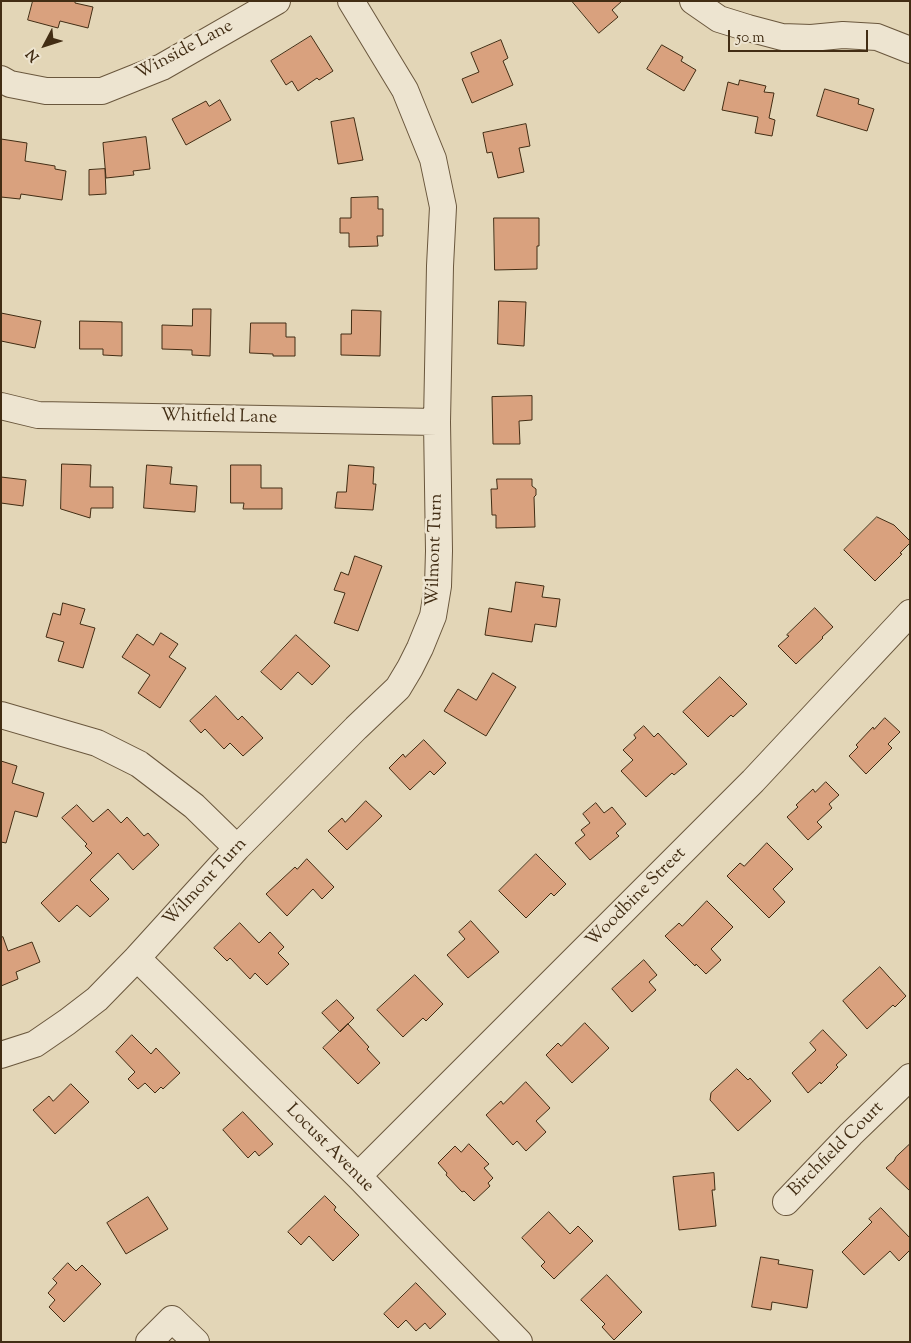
<!DOCTYPE html>
<html>
<head>
<meta charset="utf-8">
<style>
	body { margin:0 }
	#map { position:relative; width:911px; height:1343px; overflow:hidden; background:#e3d6b7; font-family:"Sorts Mill Goudy",serif }
	canvas { display:block }
	.frame { position:absolute; inset:0; border:2px solid #422d14; pointer-events:none }
	.north { position:absolute; left:20px; top:20px; width:50px; height:50px; -webkit-text-stroke:4px #ede4d0; paint-order:stroke; rotate:230deg; font-size:14px; font-weight:700; line-height:20px; text-align:center; color:#422d14 }
	.north::after { content:''; display:block; margin:auto; width:18px; height:22px; background:#422d14; clip-path:polygon(50% 0,100% 100%,50% 72%,0 100%) }
	.scale { position:absolute; left:728px; top:30px; width:140px; height:22px; box-sizing:border-box; border:2px solid #422d14; border-top:0; padding-left:6px; font-size:15px; line-height:18px; white-space:nowrap; color:#422d14; -webkit-text-stroke:4px #ede4d0; paint-order:stroke }
</style>
</head>
<body>
<div id="map">
<canvas width="911" height="1343"></canvas>
<div class="frame"></div>
<div class="north">N</div>
<div class="scale">50 m</div>
</div>
<script>
const ctx = document.querySelector('canvas').getContext('2d');
ctx.lineJoin = 'round';
function paint(path, color) {
  ctx.fillStyle = color;
  ctx.fill(path, 'evenodd');
}
function stroke(path, color, width, dash) {
  ctx.strokeStyle = color;
  ctx.lineWidth = width;
  ctx.lineCap = dash ? 'butt' : 'round';
  ctx.setLineDash(dash || []);
  ctx.stroke(path);
}
function write(font, color, halo, rows, align = 'center') {
  ctx.font = font + ' "Sorts Mill Goudy",serif';
  ctx.lineWidth = 5;
  ctx.setLineDash([]);
  ctx.textBaseline = 'middle';
  ctx.strokeStyle = halo;
  ctx.fillStyle = color;
  for (const [text, x, y, turn = 0] of rows) {
    ctx.save();
    ctx.translate(x, y);
    ctx.rotate((+turn || 0) * Math.PI / 180);
    ctx.textAlign = isNaN(turn) ? turn : align;
    if (halo) ctx.strokeText(text, 0, 0);
    ctx.fillText(text, 0, 0);
    ctx.restore();
  }
}
const building = new Path2D(`
	M33,1H75V3L93,7L88,28L60,21L58,28L28,20Z
	M572,1H622L612,10L618,17L599,33Z
	M311,36L333,71L319,80L317,78L298,91L292,81L286,85L271,61Z
	M501,40L508,58L503,61L513,85L472,103L462,79L479,72L471,53Z
	M662,45L683,57L681,61L696,70L684,91L647,69Z
	M740,80L766,86L764,92L774,93L769,118L775,120L772,136L755,133L758,117L722,110L728,82L738,85Z
	M825,89L859,99L858,104L874,109L867,131L817,116Z
	M220,100L231,120L186,145L172,119L206,101L209,106Z
	M354,118L363,160L338,164L331,122Z
	M526,124L530,146L519,148L524,172L498,178L492,152L487,153L483,133Z
	M146,137L150,169L133,171L134,175L106,178L103,143Z
	M1,139L27,143L25,161L55,166V169L66,171L62,200L21,194L20,199L1,197Z
	M105,169L106,194L89,195V170Z
	M378,197V209H383V236H377L378,246L349,247V233H340V218H351V198Z
	M494,218H539V246H537V269L495,270Z
	M499,301L526,302L524,346L498,344Z
	M193,309H211L210,356L192,355V350L162,349V325L192,326Z
	M352,310L381,311L380,356L341,355V334H351Z
	M1,313L41,321L35,348L1,341Z
	M80,321L122,322V356L103,355V349H80Z
	M251,323H286V337H295V356H273V354L250,353Z
	M532,396V420L519,421L520,444H493L492,397Z
	M62,464L91,465L90,487H113V508H91L90,518L61,509Z
	M147,465L172,467L170,484L197,486L195,512L144,508Z
	M231,465H261V488H282V509H243L244,503H231Z
	M349,465L374,467L373,484H376L373,510L335,508L337,492H346Z
	M1,477L26,480L23,506L1,503Z
	M497,479H532V486L536,489V495L534,497L535,527L496,528V515H492L491,489H497Z
	M877,517L894,525L910,541V543L900,553L902,554L875,581L844,550Z
	M355,556L382,566L358,631L334,623L345,593L334,590L341,572L348,575Z
	M516,582L544,586L542,597L560,599L556,627L535,624L532,642L485,635L489,608L511,612Z
	M63,603L85,609L80,624L95,628L83,668L58,661L64,642L46,637L53,613L60,615Z
	M815,608L833,627L822,637L823,638L796,664L778,646L789,636L787,635Z
	M161,633L178,644L169,657L186,668L160,708L138,693L150,675L122,657L137,634L153,645Z
	M296,635L330,666L312,685L298,672L281,690L261,672Z
	M493,673L516,687L486,736L444,711L458,689L476,700Z
	M720,677L747,704L733,717L731,715L708,737L683,712Z
	M216,696L238,720L242,716L263,738L243,756L230,743L224,749L205,729L201,733L190,721Z
	M885,718L900,732L888,744L892,748L866,774L849,756L858,747L856,745L873,727L874,729Z
	M644,726L654,737L658,733L687,764L674,775L672,773L646,797L621,771L633,760L623,750L636,738L634,735Z
	M424,740L446,763L434,775L430,771L410,790L389,768L403,754L405,757Z
	M1,761L17,766L12,783L44,793L37,817L15,811L6,843L1,842Z
	M826,782L839,795L829,804L832,808L817,822L822,827L808,840L787,817L798,807L796,805L813,789L815,792Z
	M366,801L382,816L347,850L328,831L342,818L345,822Z
	M596,803L604,813L612,807L626,824L616,833L619,836L590,860L575,843L585,835L581,830L590,823L583,814Z
	M77,805L93,822L108,809L121,823L127,817L144,836L148,833L159,845L133,870L118,853L90,880L109,899L90,917L77,905L59,922L41,903L92,853L85,846L87,844L62,818Z
	M767,843L793,869L773,889L785,902L769,918L727,876L740,863L744,866Z
	M536,854L566,884L554,896L551,893L526,918L499,891Z
	M307,859L334,887L322,899L313,889L287,916L266,894L295,867L297,869Z
	M707,901L733,927L711,949L721,960L706,974L696,964L695,966L665,936L679,923L682,926Z
	M471,921L499,952L468,978L447,955L465,939L459,932Z
	M240,923L259,943L270,932L284,947L278,953L289,964L267,985L255,973L250,979L230,958L227,961L214,948Z
	M3,937L8,951L32,942L40,962L16,972L18,979L1,986V938Z
	M644,960L657,975L649,982L656,990L632,1012L612,989Z
	M880,967L906,996L895,1007L893,1005L867,1029L843,1001Z
	M415,975L443,1004L426,1021L423,1018L403,1037L377,1010Z
	M337,1000L354,1018L340,1032L322,1013Z
	M585,1023L609,1048L572,1083L546,1055L558,1043L561,1046Z
	M348,1024L369,1047L367,1049L380,1063L358,1084L323,1048Z
	M823,1030L847,1055L836,1065L838,1067L821,1084L820,1082L808,1093L792,1073L816,1050L810,1043Z
	M132,1035L151,1054L156,1048L180,1073L163,1089L161,1087L155,1093L145,1083L138,1089L128,1079L135,1072L116,1052Z
	M737,1069L748,1080L750,1078L771,1101L738,1131L710,1100L711,1093Z
	M526,1082L550,1108L536,1121L546,1132L526,1151L517,1141L513,1145L486,1115L501,1101L503,1104Z
	M71,1084L89,1102L55,1134L33,1110L49,1096L53,1101Z
	M243,1112L273,1144L259,1156L255,1151L248,1158L223,1130Z
	M469,1144L489,1164L484,1168L493,1178L488,1183L490,1186L474,1201L464,1191L462,1192L446,1175L447,1173L438,1163L455,1146L461,1152Z
	M910,1144V1191L886,1168L894,1161L896,1157Z
	M714,1173L715,1190H712L716,1226L679,1230L673,1177Z
	M325,1196L336,1207L334,1210L359,1235L333,1261L309,1236L301,1245L288,1232Z
	M148,1197L168,1229L126,1254L107,1223Z
	M881,1208L910,1238V1250L899,1261L890,1251L864,1275L842,1252L872,1222L869,1219Z
	M549,1212L570,1234L578,1226L593,1241L554,1279L541,1266L545,1262L522,1238Z
	M761,1257L779,1260L778,1264L813,1270L807,1308L772,1302L771,1310L752,1307Z
	M68,1263L76,1271L82,1265L101,1284L64,1322L49,1307L55,1300L48,1293L57,1283L53,1279Z
	M607,1275L642,1312L614,1340L602,1327L605,1324L581,1300Z
	M416,1283L446,1314L430,1329L425,1323L416,1331L406,1320L398,1328L384,1314Z`);
paint(building, '#d9a17e');
stroke(building, '#422d14', 1);
const minor = new Path2D(`
	M693,1L719,19L748,28L782,37L811,38L843,35L877,37L910,50
	M1,79L10,84L46,91H102L162,67L277,1
	M1,406L38,415L437,422
	M1,715L97,743L139,764L194,806L237,848
	M137,958L358,1176L519,1342
	M1,1055L35,1044L67,1022L97,999L137,958L237,848L356,728L398,688L410,668L420,648L433,616L438,586L439,551L437,422L440,266L443,207L433,159L405,90L351,1
	M358,1176L753,781L910,613
	M786,1202L851,1134L910,1077
	M149,1342L172,1319L196,1342`);
stroke(minor, '#6a573d', 28);
stroke(minor, '#ede4d0', 26);
write('18px', '#422d14', '#ede4d0', [
	["Winside Lane",185,51,-28],
	["Whitfield Lane",219,418,1],
	["Wilmont Turn",436,550,-88],
	["Wilmont Turn",206,883,-47],
	["Woodbine Street",637,898,-45],
	["Locust Avenue",329,1149,45],
	["Birchfield Court",837,1150,-45]
]);
</script>
</body>
</html>
